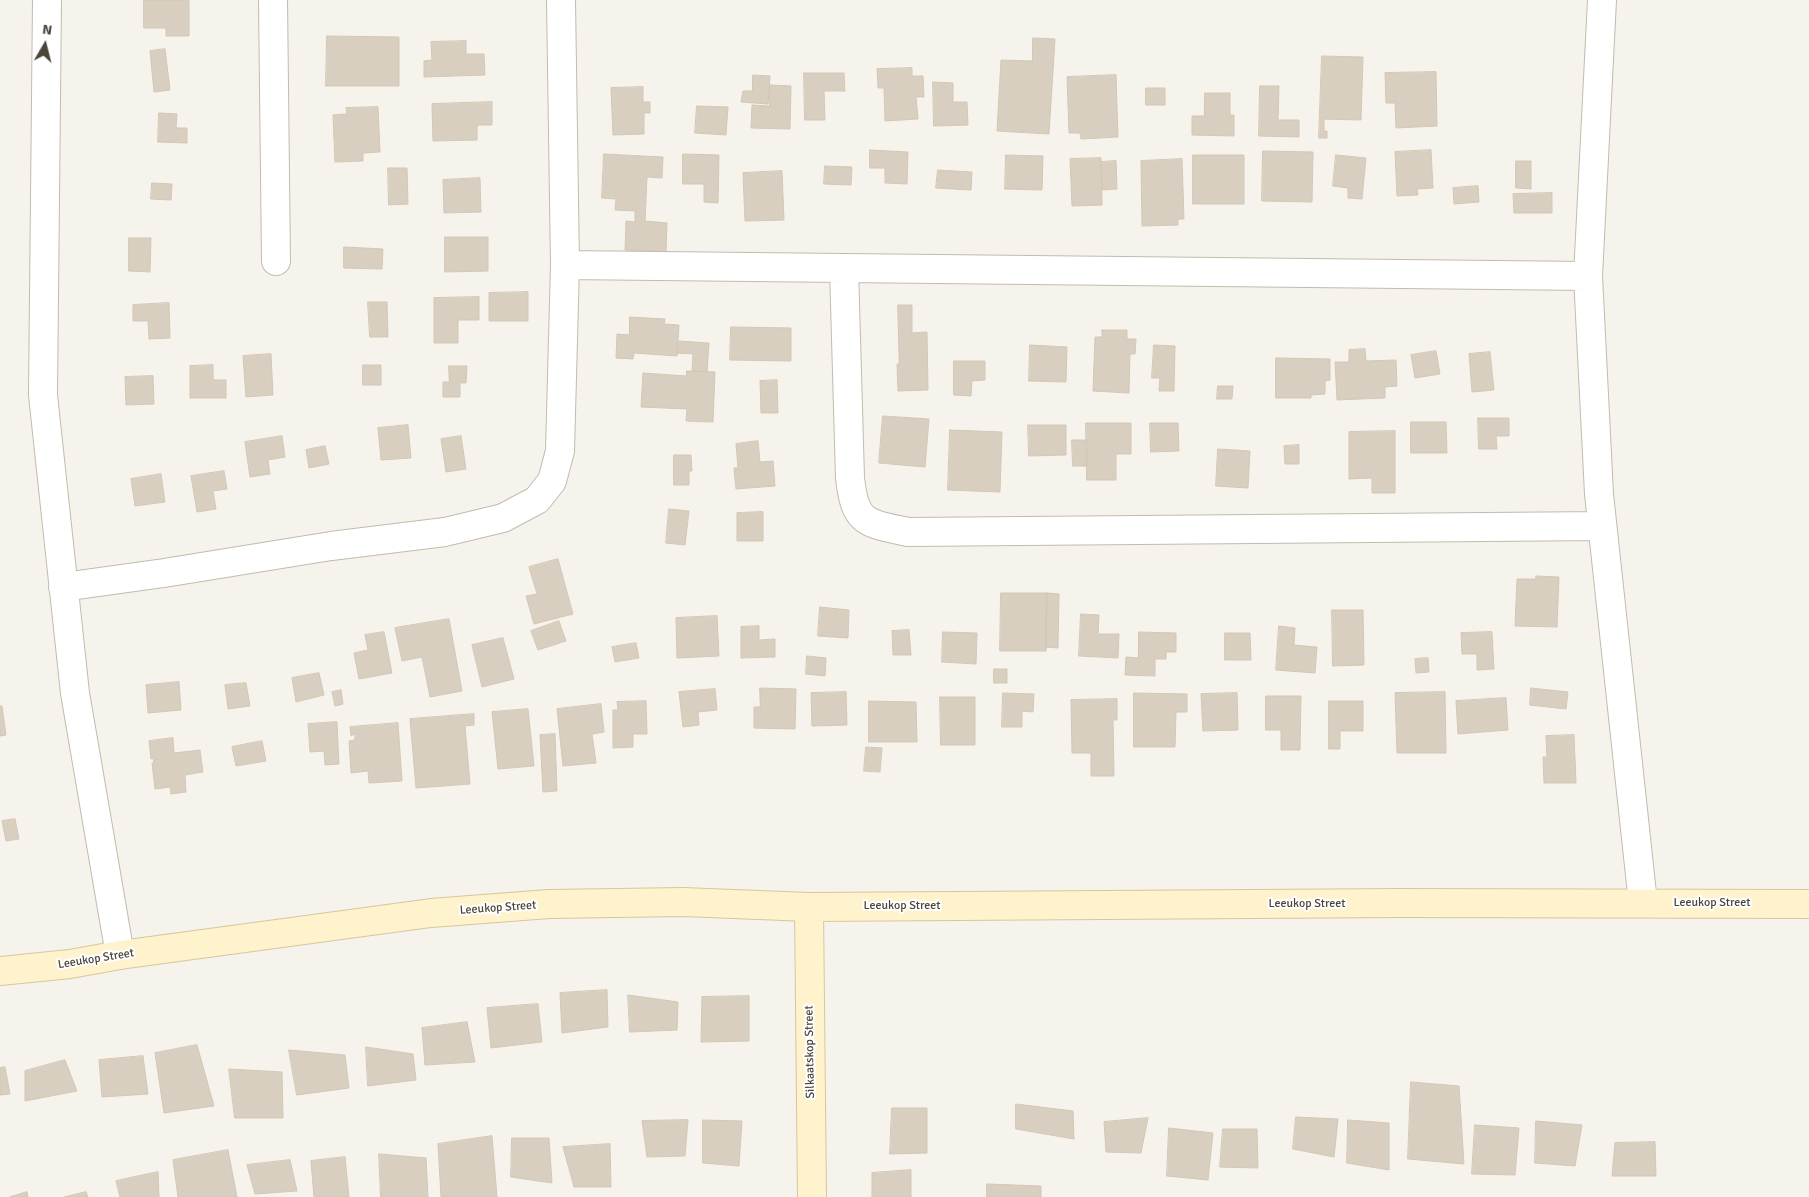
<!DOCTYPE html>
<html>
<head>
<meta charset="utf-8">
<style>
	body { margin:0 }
	#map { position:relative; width:1809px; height:1197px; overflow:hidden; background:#f6f3ec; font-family:Signika,sans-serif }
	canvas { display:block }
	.north { position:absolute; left:20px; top:20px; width:50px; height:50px; -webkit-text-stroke:4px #fff; paint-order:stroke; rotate:8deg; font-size:14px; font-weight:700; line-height:20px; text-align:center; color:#4b4439 }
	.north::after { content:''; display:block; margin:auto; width:18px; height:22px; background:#4b4439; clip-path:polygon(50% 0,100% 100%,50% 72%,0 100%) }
</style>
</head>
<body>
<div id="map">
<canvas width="1809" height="1197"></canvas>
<div class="north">N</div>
</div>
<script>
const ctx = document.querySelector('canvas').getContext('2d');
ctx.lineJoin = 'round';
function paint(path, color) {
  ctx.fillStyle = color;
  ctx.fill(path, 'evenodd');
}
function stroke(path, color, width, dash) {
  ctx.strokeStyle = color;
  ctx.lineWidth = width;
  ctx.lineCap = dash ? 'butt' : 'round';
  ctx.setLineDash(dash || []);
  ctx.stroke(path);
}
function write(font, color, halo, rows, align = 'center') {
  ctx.font = font + ' Signika,sans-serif';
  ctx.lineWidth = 4;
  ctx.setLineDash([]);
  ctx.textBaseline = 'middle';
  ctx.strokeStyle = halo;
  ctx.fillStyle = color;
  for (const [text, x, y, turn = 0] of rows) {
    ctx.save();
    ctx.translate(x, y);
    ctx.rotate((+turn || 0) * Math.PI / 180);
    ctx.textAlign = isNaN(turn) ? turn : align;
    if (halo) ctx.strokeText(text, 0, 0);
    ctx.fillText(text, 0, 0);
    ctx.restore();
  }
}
const building = new Path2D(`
	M144,0H189V36H166V28H144Z
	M327,36L399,37V86H326Z
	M1033,38L1055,39L1049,134L997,131L1001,60L1032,61Z
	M466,41V54H484L485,75L424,77V61L432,60L431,42Z
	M165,49L170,90L154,92L150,51Z
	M1322,56L1363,57L1361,120L1324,119V131H1327V138H1319Z
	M912,68V76H923L924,97H916L918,119L885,121L884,88H878L877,69Z
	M1436,72L1437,126L1396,128L1395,103H1386L1385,73Z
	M804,73H844L845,91H824L825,120H805Z
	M753,75L770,76L768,104L741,102L743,91H752Z
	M1116,75L1118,137L1081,139L1080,133H1069L1067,77Z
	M933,82L953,83V102H967L968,125L934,126Z
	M770,85L791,86L790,129L751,128L752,105L769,106Z
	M1260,86H1279L1278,120H1299V137L1259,136Z
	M643,87V102H650V113H644V134L613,135L611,88Z
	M1146,88H1165V105H1146Z
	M1205,93H1230V115H1234V136L1192,135V116H1204Z
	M492,102V125H477V140L433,141L432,104Z
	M697,106L728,107L726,135L695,133Z
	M378,107L380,152L363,153V161L335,162L333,115L347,114L346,108Z
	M159,113L177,114L176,128H187V143L158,142Z
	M870,150L908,152L907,184L885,183V168H870Z
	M1431,150L1433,188L1417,189L1418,195L1397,196L1395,152Z
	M1263,151L1313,152L1312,202L1262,201Z
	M604,154L663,157L662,178L647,177L645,221L667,223L666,252L625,250L626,221L635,222V211L615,210L616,199L602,198Z
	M683,154L719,155L718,203L704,202V184H683Z
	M1006,155L1043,156L1042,190L1005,189Z
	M1193,155H1244V204H1193Z
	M1336,155L1366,158L1362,199L1348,198V188L1333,186Z
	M1101,158L1102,205L1072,206L1070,159Z
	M1182,159L1184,219H1178V225L1142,226L1141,161Z
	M1116,161L1117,189L1102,190L1101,162Z
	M1516,161H1531V189L1516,188Z
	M825,166L852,167L851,185L824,184Z
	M388,168H407L408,204L389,205Z
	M938,170L972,172L971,190L936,188Z
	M782,171L784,220L745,221L743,173Z
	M480,178L481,212L444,213L443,180Z
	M152,183L172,184L171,200L151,199Z
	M1478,186L1479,202L1454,204L1453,188Z
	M1552,193V213H1514L1513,194Z
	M445,237H488V271L445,272Z
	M129,238H151L150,272L129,271Z
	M344,247L383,249L382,269L344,268Z
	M528,292V321H489V293Z
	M479,297V320H458V343H434V298Z
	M368,302H387L388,337H370Z
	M169,303L170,338L149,339L148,321H133V305Z
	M898,305H912V333L927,332L928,390L898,391L897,364H899Z
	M630,317L665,319L664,324L679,325L677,356L634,353L633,359L616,358L617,334L629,335Z
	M731,327L791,328V361L730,360Z
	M1102,330H1127V339H1136L1135,354H1130L1129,393L1093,391L1095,337H1102Z
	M679,341L709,343L707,372L692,371L693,354L677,353Z
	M1030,345L1067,347L1066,382L1029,381Z
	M1154,345L1175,346L1174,391H1159L1160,378H1152Z
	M1365,349L1366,361L1396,360L1397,386L1385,387V398L1337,400L1335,362H1349V350Z
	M1436,351L1440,374L1415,378L1411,355Z
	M1490,352L1494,390L1472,392L1469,354Z
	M271,354L273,395L246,397L243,356Z
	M1276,358L1330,359V380L1325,381V394L1311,395V398H1276Z
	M954,361H985V380L972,381L971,396L954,395Z
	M213,365V380H226V398H190V366Z
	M363,365H381V385H363Z
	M449,366H467L466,383H460V397H443V382H449Z
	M687,371L715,372L713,422L686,421L687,409L641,407L643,373L686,376Z
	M153,376L154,404L126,405L125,377Z
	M777,380L778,413H761L760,381Z
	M1218,386H1233L1232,399H1217Z
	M883,416L929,419L925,467L879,463Z
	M1478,418H1509V436H1496L1497,449H1479Z
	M1411,422H1446L1447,453H1411Z
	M1086,423H1131V454H1116V480H1087Z
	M1150,423H1178L1179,451L1151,452Z
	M408,425L411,458L381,460L378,428Z
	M1028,425H1066V455L1029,456Z
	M950,430L1002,432L1000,492L948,490Z
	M1395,431V493H1372V478L1349,479V432Z
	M282,436L285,457L268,460L270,474L250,477L245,442Z
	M461,436L466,469L446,472L441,439Z
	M1072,440H1087V466H1073Z
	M758,441L760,462L773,461L775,486L736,489L734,468H738L736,444Z
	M1299,445V464H1285L1284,446Z
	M325,446L329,464L309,468L306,450Z
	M1218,449L1250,451L1248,488L1216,486Z
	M674,455H691L692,471H689V485H674Z
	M224,471L227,489L213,491L216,509L197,512L191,476Z
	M161,474L165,502L135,506L131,479Z
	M669,509L689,511L685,545L666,543Z
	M763,512V541H737V513Z
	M558,559L573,614L534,624L526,596L537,594L529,567Z
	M1536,576L1559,577L1557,627L1515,626L1517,579H1536Z
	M1001,593H1047L1046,651H1000Z
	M1047,593L1059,594L1058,648L1046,647Z
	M820,607L849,610L848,638L818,636Z
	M1332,610H1363L1364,665L1333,666Z
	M1081,614L1099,615L1098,634H1119L1118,658L1079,656Z
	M717,616L719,656L677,658L676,618Z
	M449,619L462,691L430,697L422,657L402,661L395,628Z
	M559,621L566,641L538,650L531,631Z
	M759,626V640L775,639V657L741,658V627Z
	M1279,626L1295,628L1294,645L1317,647L1315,673L1276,670Z
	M909,630L911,655H893L892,631Z
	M384,632L392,673L359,679L354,653L368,650L365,635Z
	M943,632L977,633L976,664L942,662Z
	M1139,632L1176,633V652H1166V659H1155V676L1125,675L1126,657L1138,658Z
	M1492,632L1494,669L1477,670V654H1462L1461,633Z
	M1225,633H1250L1251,660H1225Z
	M503,638L514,679L482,687L472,645Z
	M636,643L639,658L615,662L612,647Z
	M807,656L826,658L825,676L806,674Z
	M1428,658L1429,672L1416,673L1415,659Z
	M994,669H1007V683H994Z
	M319,673L324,695L296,702L292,678Z
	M179,682L181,710L148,713L146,685Z
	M246,683L250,706L228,709L225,685Z
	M760,688L796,689L795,729L754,728V707H760Z
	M1531,688L1568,692L1566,709L1530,705Z
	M715,689L717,710L698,712L699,725L683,727L679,692Z
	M341,690L343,704L335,706L332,692Z
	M846,692L847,725L812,726L811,693Z
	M1445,692L1446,753H1397L1395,693Z
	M1003,693L1034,694L1033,712L1022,711V727H1002Z
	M1134,693L1187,694V712H1176L1175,747H1134Z
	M1237,693L1238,730L1203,731L1201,694Z
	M1266,696H1301L1300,750H1281V730H1266Z
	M940,697H975V745H941Z
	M1506,698L1508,730L1458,734L1456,701Z
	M1117,699V720H1113L1114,776H1091V753H1072L1071,700Z
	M646,701L647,734H633V747L613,748V710H618L617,702Z
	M869,701L916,702L917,742H869Z
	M1329,701H1363V731H1340V749H1329Z
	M601,704L604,732L592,734L596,763L563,766L557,709Z
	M0,706H2L6,735L0,736Z
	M528,709L534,766L498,769L492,712Z
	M474,714V725L465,726L470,784L416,788L410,719Z
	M337,722L339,764L325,765L324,751L310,752L308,724Z
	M398,723L402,781L369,783L368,771L351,773L349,741L355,740V734L351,736L350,727Z
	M555,734L557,791L543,792L540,735Z
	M1574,735L1576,783H1544L1543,757H1547L1546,736Z
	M173,738L174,753L200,750L203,772L185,775L186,792L171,794L170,787L155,789L152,763H154L153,758L151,759L149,741Z
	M262,741L266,761L236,766L232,747Z
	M866,747L882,748L880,772L864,771Z
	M15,819L19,839L6,841L2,821Z
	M607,990L608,1027L562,1033L560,993Z
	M628,995L678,1002L677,1030L630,1032Z
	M749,996V1041L701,1042L702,997Z
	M538,1004L542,1042L491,1048L487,1008Z
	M467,1022L475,1062L425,1065L422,1028Z
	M197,1045L214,1106L164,1113L155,1053Z
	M366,1047L413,1054L416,1080L368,1086Z
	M289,1050L345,1055L349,1088L297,1095Z
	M143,1056L148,1094L102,1097L99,1060Z
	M65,1060L77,1091L25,1101V1071Z
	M5,1067L10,1094L0,1095V1068Z
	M229,1069L282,1072L283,1118H235Z
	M1411,1082L1459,1086L1464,1164L1408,1159Z
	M1016,1104L1073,1111L1074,1139L1016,1129Z
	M892,1108H927V1153L890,1154Z
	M1296,1117L1338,1119L1334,1157L1293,1149Z
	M1148,1118L1141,1153L1106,1152L1104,1122Z
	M688,1120L685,1156L647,1157L642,1121Z
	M703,1120L742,1121L739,1166L703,1163Z
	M1348,1120L1389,1123V1170L1347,1163Z
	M1536,1121L1582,1125L1575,1166L1535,1163Z
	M1475,1125L1519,1128L1515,1175L1472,1174Z
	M1169,1128L1213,1133L1208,1180L1167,1176Z
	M1223,1129H1257L1258,1168L1220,1167Z
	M492,1136L497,1197H441L438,1144Z
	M512,1138H549L552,1183L511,1177Z
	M1655,1142L1656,1176H1612L1615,1143Z
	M610,1144L611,1187H574L563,1147Z
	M228,1150L237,1197H178L173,1160Z
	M379,1154L426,1158L428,1197H381Z
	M345,1157L349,1197H314L311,1161Z
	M290,1160L297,1191L255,1194L247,1165Z
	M911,1170V1197H872V1173Z
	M158,1172L159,1197H120L116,1181Z
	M987,1184L1041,1186V1197H987Z
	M27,1192L28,1197H10Z
	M86,1192L88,1197H65Z`);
paint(building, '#d8cfc1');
stroke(building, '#d3c7b4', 1);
const street = new Path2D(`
	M47,0L43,395L75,693L120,955
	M273,0L276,261
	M1602,0L1588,276L1599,494L1643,903
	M565,265L1588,276
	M844,268L850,478C855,524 866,523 908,532L1602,526
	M63,587L164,573L331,546L445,532L503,518L537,500L552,481L560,451L565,265L561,0`);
const secondary = new Path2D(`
	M809,907L812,1197
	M0,971L70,964L120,955L431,913L549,904L683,902L809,907L1400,903L1809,904`);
stroke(street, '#c2bbae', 30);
stroke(secondary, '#d6c79b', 30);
stroke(street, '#fff', 28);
stroke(secondary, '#fff3cd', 28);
write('12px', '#4b4439', '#fff', [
	["Leeukop Street",1712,903],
	["Leeukop Street",1307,904],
	["Leeukop Street",902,906],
	["Leeukop Street",498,908,-4],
	["Leeukop Street",96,959,-9],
	["Silkaatskop Street",810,1052,-91]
]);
</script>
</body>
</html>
